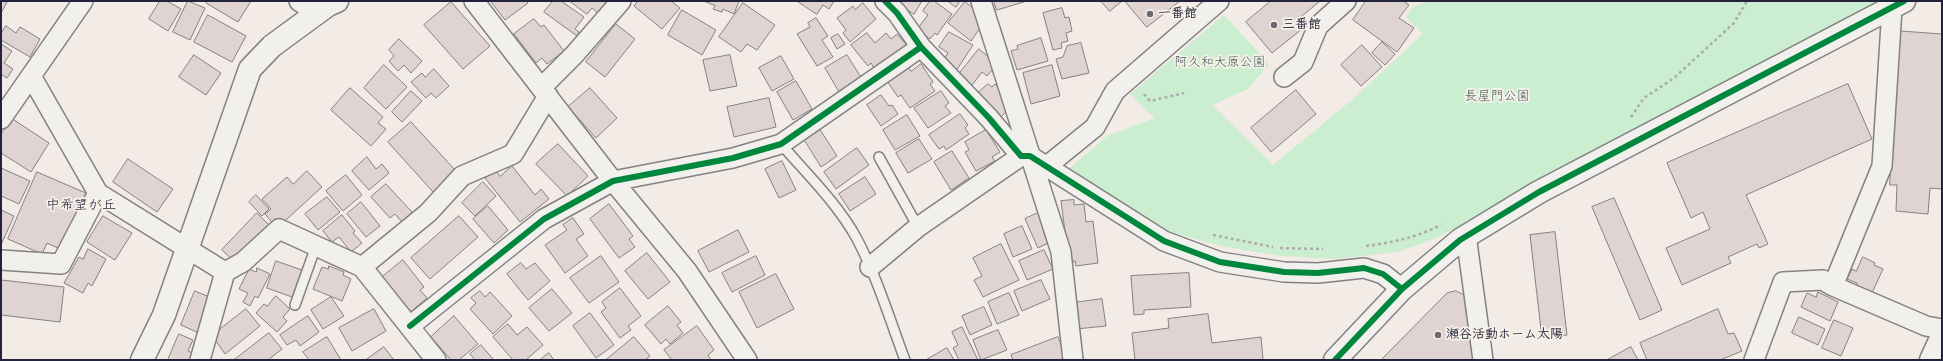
<!DOCTYPE html>
<html>
<head>
<meta charset="utf-8">
<style>
	body { margin:0 }
	#map { position:relative; width:1943px; height:361px; overflow:hidden; background:#f2ebe6; font-family:Sriracha,sans-serif }
	canvas { display:block }
	.frame { position:absolute; inset:0; border:2px solid #22223b; pointer-events:none }
</style>
</head>
<body>
<div id="map">
<canvas width="1943" height="361"></canvas>
<div class="frame"></div>
</div>
<script>
const ctx = document.querySelector('canvas').getContext('2d');
ctx.lineJoin = 'round';
function paint(path, color) {
  ctx.fillStyle = color;
  ctx.fill(path, 'evenodd');
}
function stroke(path, color, width, dash) {
  ctx.strokeStyle = color;
  ctx.lineWidth = width;
  ctx.lineCap = dash ? 'butt' : 'round';
  ctx.setLineDash(dash || []);
  ctx.stroke(path);
}
function write(font, color, halo, rows, align = 'center') {
  ctx.font = font + ' Sriracha,"Klee One",sans-serif';
  ctx.lineWidth = 3.5;
  ctx.setLineDash([]);
  ctx.textBaseline = 'middle';
  ctx.strokeStyle = halo;
  ctx.fillStyle = color;
  for (const [text, x, y, turn = 0] of rows) {
    ctx.save();
    ctx.translate(x, y);
    ctx.rotate((+turn || 0) * Math.PI / 180);
    ctx.textAlign = isNaN(turn) ? turn : align;
    if (halo) ctx.strokeText(text, 0, 0);
    ctx.fillText(text, 0, 0);
    ctx.restore();
  }
}
paint(new Path2D(`
	M1429,1H1877L1435,239L1397,252L1334,259L1280,256L1221,246L1172,232L1080,181L1070,168L1107,136L1155,118L1130,94L1224,15L1269,64L1248,89L1212,105L1273,165L1353,99L1423,34L1406,17L1413,6Z`), '#caeecf');
const building = new Path2D(`
	M1,1L7,2L1,13Z
	M160,1H167L181,9L168,31L149,19Z
	M188,1L205,8L190,40L173,32Z
	M207,1H251L238,22L206,3Z
	M494,1H527L528,3L505,20L492,3Z
	M553,1H561L584,17L575,29L579,32L577,36L544,12Z
	M570,1H603L606,3L598,13L592,8L587,14Z
	M635,1H671L680,8L662,29L634,6L637,2Z
	M704,1H739L734,14L723,9L722,12L713,9L715,6Z
	M797,1H834L829,9L823,5L817,14Z
	M895,1H922L914,14Z
	M930,1H934L952,14L937,35L935,33L930,39L917,29L928,15L923,11Z
	M948,1H960L956,7Z
	M994,1H1027L997,10Z
	M1101,1H1122L1110,11Z
	M1125,1H1180L1147,27Z
	M1271,1H1320L1296,21L1302,29L1272,53L1246,22Z
	M1366,1H1403L1409,5L1399,18L1414,28L1397,52L1353,20Z
	M451,2L490,46L463,69L424,25Z
	M965,2L987,18L971,41L948,23Z
	M743,3L775,25L757,50L747,44L741,52L719,37Z
	M863,3L876,19L850,42L843,33L846,30L837,18L853,6L855,9Z
	M1062,8L1065,18L1069,17L1072,31L1066,33L1068,41L1061,43L1062,48L1053,50L1043,13Z
	M682,10L716,30L702,55L668,35Z
	M208,15L246,36L232,62L194,42Z
	M816,18L828,36L822,40L833,57L817,66L797,34L810,27L808,23Z
	M534,19L541,27L544,25L564,51L547,64L542,58L536,63L514,34Z
	M616,24L635,39L605,77L586,62Z
	M6,26L16,33L20,27L40,39L30,57L1,40V34Z
	M1901,31L1942,34V189L1930,188L1928,214L1896,211L1897,185H1890Z
	M949,32L973,45L956,71L942,63L948,53L939,47Z
	M867,33L875,43L886,33L891,39L897,34L909,48L882,66L880,63L874,68L871,63L868,66L851,45Z
	M838,34L845,44L837,49L831,38Z
	M1041,38L1048,61L1017,70L1011,51L1018,49L1017,46Z
	M399,39L422,61L411,73L404,65L398,71L389,61L394,56L389,50Z
	M1382,42L1395,54L1385,65L1372,53Z
	M1081,43L1089,73L1062,79L1056,59L1063,57L1067,46Z
	M1,44L12,51L4,63L13,69L7,78L1,74Z
	M1362,45L1382,67L1361,86L1341,65Z
	M979,49L997,64L987,76L982,72L972,85L959,74Z
	M194,55L221,73L206,95L179,77Z
	M730,55L737,86L710,91L703,60Z
	M847,55L862,79L839,92L825,68Z
	M781,56L794,79L772,91L759,68Z
	M921,64L933,82L930,84L935,91L910,108L901,95L898,97L887,81L908,67L911,71Z
	M384,65L407,87L386,109L364,88Z
	M1052,65L1060,96L1031,104L1023,73Z
	M434,69L449,86L436,98L431,93L426,98L411,82L422,73L425,77Z
	M796,81L812,109L793,120L777,92Z
	M988,84L992,87L995,84L1007,97L1010,108L999,119L976,95Z
	M1848,84L1872,139L1746,195L1768,244L1759,248L1757,244L1728,257L1731,263L1682,285L1666,248L1710,229L1703,212L1691,218L1667,163Z
	M350,88L383,117L378,123L386,129L371,146L331,110Z
	M590,88L617,118L596,138L568,107Z
	M1296,90L1316,114L1271,152L1251,128Z
	M411,91L422,101L402,122L392,112Z
	M941,91L949,103L945,106L951,113L928,128L914,108Z
	M881,95L889,106L892,105L898,114L881,126L867,105Z
	M769,98L776,127L734,137L727,107Z
	M960,114L968,125L965,128L969,134L946,150L944,146L939,149L929,135Z
	M907,115L920,136L895,150L883,130Z
	M11,118L49,143L31,172L1,153V135Z
	M411,122L456,171L433,192L388,142Z
	M819,128L837,156L821,167L803,138Z
	M986,130L1000,152L992,157L995,161L976,171L965,152L969,150L965,142Z
	M919,139L932,159L908,173L896,153Z
	M558,144L588,176L567,196L536,164Z
	M857,148L869,165L836,189L824,172Z
	M952,151L969,178L951,190L934,162Z
	M367,157L376,169L382,164L389,173L369,190L352,171Z
	M128,159L173,189L157,212L113,182Z
	M782,161L796,190L779,198L765,169Z
	M512,166L535,195L541,189L549,199L520,222L485,178L495,170L500,176Z
	M1,168L30,181L19,204L1,196Z
	M307,171L322,187L277,228L265,214L271,209L262,199L287,177L293,184Z
	M37,172L86,193L62,250L47,243L42,254L8,239Z
	M346,175L362,195L343,211L326,191Z
	M865,177L876,194L850,211L839,194Z
	M483,182L496,196L475,216L462,203Z
	M386,184L412,212L402,222L395,214L390,218L371,197Z
	M256,195L269,209L262,216L249,202Z
	M327,197L340,212L318,230L305,214Z
	M1614,198L1662,310L1640,320L1592,207Z
	M1074,200V205L1084,204L1086,222L1093,221L1098,263L1076,266L1075,261L1069,262L1061,201Z
	M361,202L380,226L366,237L347,214Z
	M609,204L633,236L629,239L635,247L619,258L590,219Z
	M488,206L508,230L494,243L473,219Z
	M1,210L14,216L1,245Z
	M1040,212L1048,228L1043,230L1048,243L1038,248L1025,219Z
	M257,213L271,227L236,263L222,250Z
	M342,215L355,231L353,233L362,243L351,252L339,237L332,242L323,231Z
	M103,216L132,233L115,260L87,242Z
	M459,216L478,237L430,279L411,258Z
	M573,218L584,234L576,239L588,256L565,273L545,245L567,230L563,225Z
	M1022,226L1032,249L1013,257L1004,234Z
	M738,230L749,252L709,272L698,251Z
	M1555,232L1567,335L1542,338L1530,235Z
	M1001,244L1019,280L983,297L974,280L982,276L973,258Z
	M88,249L106,259L92,286L88,283L83,293L64,283L79,257L83,259Z
	M1044,250L1053,269L1027,280L1019,261Z
	M647,253L670,282L648,299L625,271Z
	M601,256L619,282L589,303L570,278Z
	M756,256L765,275L732,292L722,273Z
	M1863,257L1875,263L1874,265L1883,269L1871,295L1855,288L1857,283L1847,279L1852,269L1856,271Z
	M403,260L424,287L420,290L427,298L408,314L380,279Z
	M276,261L302,270L292,297L267,288Z
	M521,263L526,269L535,263L550,281L528,300L507,274Z
	M329,266L344,272L343,275L351,279L342,301L313,289L322,267L328,269Z
	M257,268L270,274L258,298L255,296L250,306L243,302L248,293L239,289L249,269L256,272Z
	M1189,273L1191,307L1144,310V314L1134,315L1131,276Z
	M776,274L794,309L757,328L739,292Z
	M1,280L64,287L60,322L1,315Z
	M1041,280L1050,299L1022,311L1014,291Z
	M620,288L641,316L628,326L631,330L620,338L601,312L606,308L602,302Z
	M552,289L572,313L549,331L529,308Z
	M195,291L214,299L199,333L181,325Z
	M480,291L485,297L490,292L512,316L493,334L470,309L476,303L471,298Z
	M1456,291L1464,295L1469,310L1473,360H1381L1447,293Z
	M1818,292L1838,302L1830,321L1801,307L1807,293L1816,297Z
	M1009,293L1019,315L997,324L988,302Z
	M276,296L290,309L283,317L287,321L277,332L256,313L264,304L267,306Z
	M331,297L344,316L323,329L311,310Z
	M1102,299L1106,326L1076,329L1073,303Z
	M668,306L681,322L677,325L683,333L670,344L666,339L661,344L645,325Z
	M984,307L992,325L970,335L962,316Z
	M246,309L260,326L225,354L216,341L219,330Z
	M374,309L386,331L352,351L339,328Z
	M1718,309L1728,334L1734,333L1742,351L1720,360H1647L1640,343Z
	M590,313L614,345L596,358L573,326Z
	M1208,314L1212,343L1261,337L1263,360H1135L1132,333L1169,328L1168,319Z
	M308,316L319,332L300,346L296,340L287,345L280,335Z
	M454,316L478,344L459,360H451L431,337Z
	M1799,317L1825,329L1818,345L1792,333Z
	M1834,320L1853,328L1841,356L1822,348Z
	M508,324L517,335L527,327L543,345L526,360H513L493,337Z
	M697,326L714,350L708,355L711,360H672L664,350Z
	M962,327L978,360H959L953,348L958,345L952,332Z
	M998,330L1007,350L981,360L973,340Z
	M269,333L282,349L268,360H234Z
	M179,334L193,340L188,351L195,354L193,360H168Z
	M327,337L341,360H309L303,352Z
	M634,337L650,356L645,360H606Z
	M1058,337L1068,360H1013L1011,355Z
	M481,345L494,360H475L470,354Z
	M384,347L394,360H366Z
	M1631,347L1638,360H1607Z
	M947,348L954,360H926Z
	M549,353L554,360H540Z`);
paint(building, '#e0d4d3');
stroke(building, '#848184', 1);
const lane = new Path2D(`
	M781,144C807,174 838,204 857,239C877,277 890,320 905,360
	M879,157L918,227
	M295,305L316,246`);
const street = new Path2D(`
	M299,1L317,13
	M474,1L613,181L687,271L747,360
	M885,1L897,13L921,47L989,118L1021,156H1030L1164,241L1220,262L1284,272L1318,273L1364,268L1383,274L1402,289
	M981,1L1061,252L1073,360
	M31,76L98,193L225,272
	M1284,77L1303,62L1318,26L1346,1
	M541,88L574,55L621,1
	M1,119L83,1
	M1047,166L1095,127L1115,91L1219,1
	M1466,235L1483,360
	M1,260L61,264L98,193
	M362,267L428,213L462,176L513,154L548,96
	M870,267L918,227L1021,156
	M1833,286L1882,166L1892,8
	M410,326L544,219L613,181L733,158L781,144L921,47
	M200,360L225,272L243,262L279,229L362,267L436,360
	M1754,360L1783,282L1823,280L1833,286L1926,326L1942,329`);
const secondary = new Path2D(`
	M142,360L164,315L250,69L272,46L328,5L337,1
	M1335,360L1402,289L1460,240L1539,192L1904,1
	M1931,360L1942,336`);
stroke(lane, '#848184', 12);
stroke(street, '#848184', 22);
stroke(secondary, '#848184', 25);
stroke(new Path2D(`
	M1144,94L1150,101L1184,93
	M1631,117L1644,98L1674,78L1734,23L1747,1
	M1213,235L1273,247
	M1366,246C1395,242 1414,238 1441,225
	M1280,248L1323,249`), '#adabac', 2.5, [3, 3]);
stroke(lane, '#f2f0ec', 9);
stroke(street, '#f2f0ec', 19);
stroke(secondary, '#f2f0ec', 22);
stroke(new Path2D(`
	M885,1L897,13L921,47L989,118L1021,156H1030L1164,241L1220,262L1284,272L1318,273L1364,268L1383,274L1402,289
	M410,326L544,219L613,181L733,158L781,144L921,47
	M1335,360L1402,289L1460,240L1539,192L1904,1`), '#00873e', 6);
for (const [x, y, r, color] of [
	[1150,14,4,"#6b6877"],
	[1274,25,4,"#6b6877"],
	[1438,335,4,"#6b6877"]
]) {
  const dot = new Path2D();
  dot.arc(x, y, r, 0, 2 * Math.PI);
  ctx.fillStyle = color;
  ctx.fill(dot);
  stroke(dot, '#f7f3e8', 1.5);
}
write('bold 13px', '#22223b', '#f7f3e8', [
	["一番館",1158,14],
	["三番館",1282,25],
	["瀬谷活動ホーム太陽",1446,335]
], 'left');
write('13px', '#44565b', '#f7f3e8', [
	["阿久和大原公園",1220,63],
	["長屋門公園",1497,97]
]);
write('14px', '#22223b', '#f7f3e8', [
	["中希望が丘",81,205]
]);
</script>
</body>
</html>
